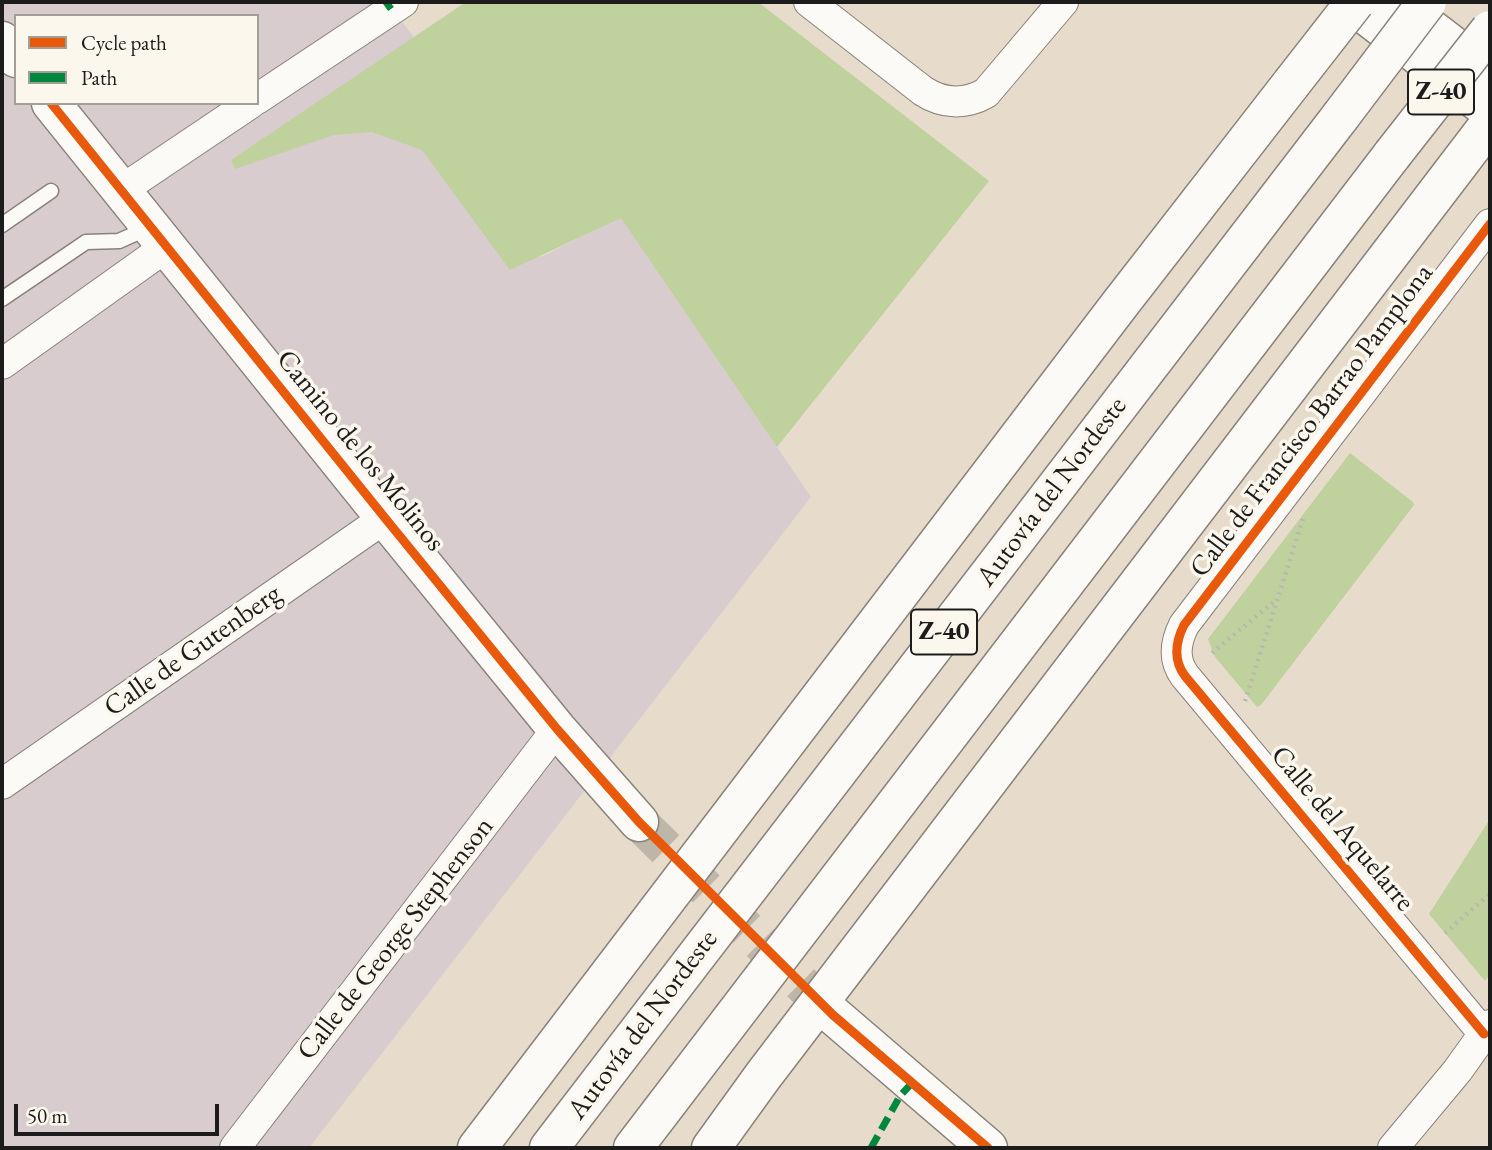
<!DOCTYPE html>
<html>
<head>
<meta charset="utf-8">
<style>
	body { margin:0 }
	#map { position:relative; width:1492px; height:1150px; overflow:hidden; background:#e7dccc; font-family:"EB Garamond",serif }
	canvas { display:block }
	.frame { position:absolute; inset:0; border:4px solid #1c1c1c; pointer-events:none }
	.legend { position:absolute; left:14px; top:14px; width:245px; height:91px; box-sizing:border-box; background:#fbf7ec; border:2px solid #a29f99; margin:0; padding:9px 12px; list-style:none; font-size:21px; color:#1c1c1c }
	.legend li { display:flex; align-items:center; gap:14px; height:35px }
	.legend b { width:35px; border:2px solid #a29f99 }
	.scale { position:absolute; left:14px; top:1104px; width:205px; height:32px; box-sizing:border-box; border:4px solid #1c1c1c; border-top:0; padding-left:9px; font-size:21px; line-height:24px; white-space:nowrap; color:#1c1c1c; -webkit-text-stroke:5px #fbf7ec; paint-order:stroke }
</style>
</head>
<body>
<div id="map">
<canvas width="1492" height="1150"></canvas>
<div class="frame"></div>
<ul class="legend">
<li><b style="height:9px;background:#e8590c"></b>Cycle path</li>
<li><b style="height:9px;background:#00873e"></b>Path</li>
</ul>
<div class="scale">50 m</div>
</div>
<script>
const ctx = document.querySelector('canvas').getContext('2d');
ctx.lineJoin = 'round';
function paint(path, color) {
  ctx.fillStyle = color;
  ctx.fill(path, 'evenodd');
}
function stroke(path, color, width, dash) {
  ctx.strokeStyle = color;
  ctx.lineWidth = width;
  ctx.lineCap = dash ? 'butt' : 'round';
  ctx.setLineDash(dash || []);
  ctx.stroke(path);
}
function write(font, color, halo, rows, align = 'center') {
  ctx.font = font + ' "EB Garamond",serif';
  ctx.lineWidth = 7;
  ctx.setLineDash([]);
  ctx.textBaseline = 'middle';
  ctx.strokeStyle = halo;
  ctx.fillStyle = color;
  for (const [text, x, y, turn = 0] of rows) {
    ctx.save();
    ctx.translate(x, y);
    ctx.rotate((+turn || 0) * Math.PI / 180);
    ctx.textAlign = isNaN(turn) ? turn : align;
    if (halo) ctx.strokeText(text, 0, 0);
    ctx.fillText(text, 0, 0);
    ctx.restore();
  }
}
paint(new Path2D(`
	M2,2H386L414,37L541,257L621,217L811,497L309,1148H2ZM16,16H257V103H16Z`), '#d9cccf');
paint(new Path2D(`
	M466,2H758L989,181L777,447L621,218L510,270L422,150L372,132L334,135L235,169L231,160Z
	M1350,453L1413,502L1414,505L1261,705L1257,707L1215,657L1208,639Z
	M1490,819V974L1485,981L1429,914Z`), '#bfd19c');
stroke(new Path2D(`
	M639,822L833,1015`), '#beb6a9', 38, [38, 19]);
const lane = new Path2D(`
	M2,225L51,191
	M2,299L86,242L119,241L148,228`);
const street = new Path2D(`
	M809,2L923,91C943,104 965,105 986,93L1063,2
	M257,99L403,2
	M120,191L251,103
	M2,364L166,247
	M2,784L385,518
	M1484,1034L1185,676C1173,660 1175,643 1184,625L1490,224
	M235,1148L557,729
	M1393,1148L1458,1070L1490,1025`);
const secondary = new Path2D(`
	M1349,2L1490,111
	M1396,2L1490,74
	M2,41L16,58
	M51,103L385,518L557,729L639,822
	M833,1015L988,1148`);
const highway = new Path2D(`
	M477,1148L1120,304L1291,84
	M549,1148L1340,117
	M633,1148L1392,155
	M711,1148L763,1076L1490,123`);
stroke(lane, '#88827a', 17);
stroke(street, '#88827a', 32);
stroke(secondary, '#88827a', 41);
stroke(highway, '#88827a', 41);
stroke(new Path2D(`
	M1212,653L1276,600
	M1245,701L1303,519
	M1445,933L1490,894`), '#b8b7b3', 4.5, [2, 5]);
stroke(lane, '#fbfaf7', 14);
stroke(street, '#fbfaf7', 30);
stroke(secondary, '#fbfaf7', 38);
stroke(highway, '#fbfaf7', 38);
const highwayBridge = new Path2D(`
	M1291,84L1355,2
	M1340,117L1427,2
	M1392,155L1490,30`);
stroke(highwayBridge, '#88827a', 41, []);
stroke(highwayBridge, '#fbfaf7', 38);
stroke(new Path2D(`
	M386,2L391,9
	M871,1148L900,1096L912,1083`), '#00873e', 7, [14, 7]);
stroke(new Path2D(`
	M51,103L385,518L557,729L639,822L833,1015L988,1148
	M1484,1034L1185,676C1173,660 1175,643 1184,625L1490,224`), '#e8590c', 9);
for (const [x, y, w] of [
	[1441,92,66],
	[944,632,66]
]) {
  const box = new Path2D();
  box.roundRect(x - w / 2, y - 22.5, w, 45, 5);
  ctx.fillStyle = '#fbf7ec';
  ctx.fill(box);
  stroke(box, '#1c1c1c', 2);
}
write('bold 26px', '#1c1c1c', null, [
	["Z-40",1441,92],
	["Z-40",944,632]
]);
write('28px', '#1c1c1c', '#fbf7ec', [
	["Calle de Francisco Barrao Pamplona",1312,421,-53],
	["Camino de los Molinos",360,451,51],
	["Autovía del Nordeste",1052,492,-53],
	["Calle de Gutenberg",193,651,-35],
	["Calle del Aquelarre",1342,829,50],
	["Calle de George Stephenson",396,939,-52],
	["Autovía del Nordeste",643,1025,-53]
]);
</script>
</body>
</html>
